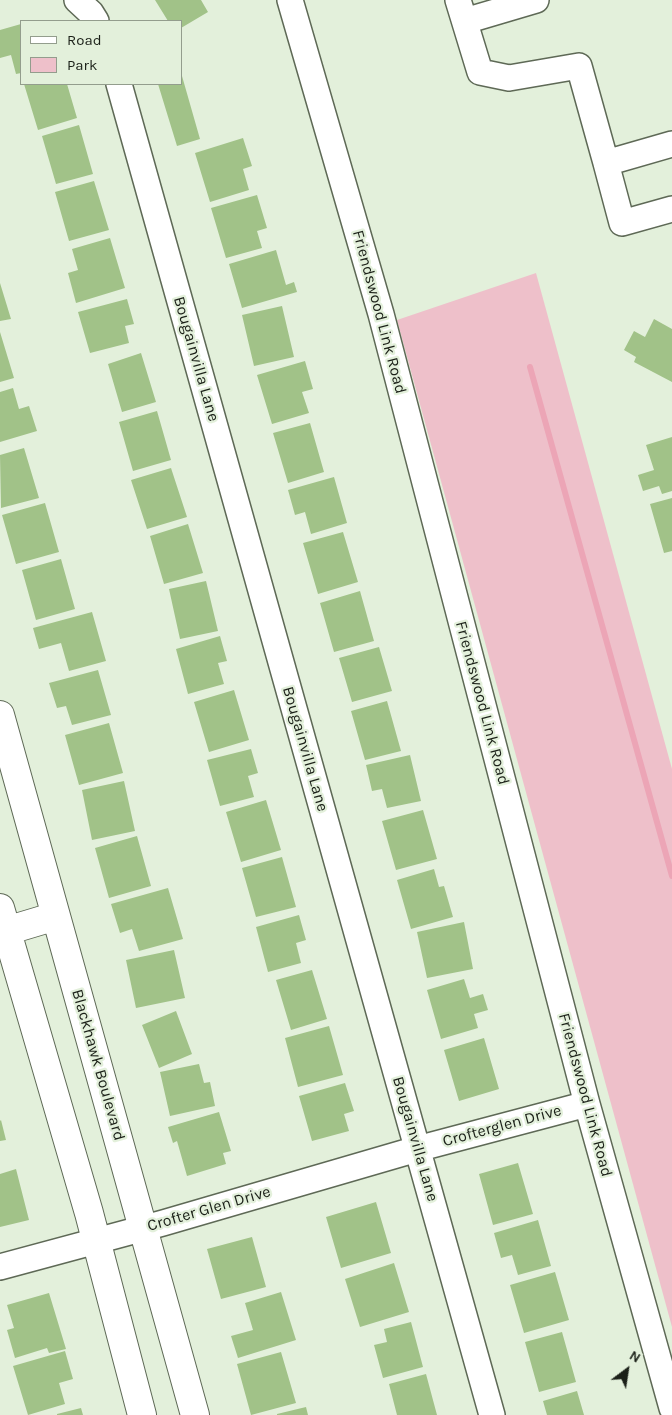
<!DOCTYPE html>
<html>
<head>
<meta charset="utf-8">
<style>
	body { margin:0 }
	#map { position:relative; width:672px; height:1415px; overflow:hidden; background:#e3f0db; font-family:Karla,sans-serif }
	canvas { display:block }
	.legend { position:absolute; left:20px; top:20px; width:162px; height:65px; box-sizing:border-box; background:#e3f0db; border:1px solid #939d8d; margin:0; padding:6px 9px; list-style:none; font-size:15px; color:#1b2018 }
	.legend li { display:flex; align-items:center; gap:10px; height:25px }
	.legend b { width:25px; border:1px solid #939d8d }
	.north { position:absolute; left:602px; top:1345px; width:50px; height:50px; -webkit-text-stroke:4px #e3f0db; paint-order:stroke; rotate:31deg; font-size:14px; font-weight:700; line-height:20px; text-align:center; color:#1b2018 }
	.north::after { content:''; display:block; margin:auto; width:18px; height:22px; background:#1b2018; clip-path:polygon(50% 0,100% 100%,50% 72%,0 100%) }
</style>
</head>
<body>
<div id="map">
<canvas width="672" height="1415"></canvas>
<ul class="legend">
<li><b style="height:6px;background:#fff"></b>Road</li>
<li><b style="height:14px;background:#eec0ca"></b>Park</li>
</ul>
<div class="north">N</div>
</div>
<script>
const ctx = document.querySelector('canvas').getContext('2d');
ctx.lineJoin = 'round';
function paint(path, color) {
  ctx.fillStyle = color;
  ctx.fill(path, 'evenodd');
}
function stroke(path, color, width, dash) {
  ctx.strokeStyle = color;
  ctx.lineWidth = width;
  ctx.lineCap = dash ? 'butt' : 'round';
  ctx.setLineDash(dash || []);
  ctx.stroke(path);
}
function write(font, color, halo, rows, align = 'center') {
  ctx.font = font + ' Karla,sans-serif';
  ctx.lineWidth = 4.5;
  ctx.setLineDash([]);
  ctx.textBaseline = 'middle';
  ctx.strokeStyle = halo;
  ctx.fillStyle = color;
  for (const [text, x, y, turn = 0] of rows) {
    ctx.save();
    ctx.translate(x, y);
    ctx.rotate((+turn || 0) * Math.PI / 180);
    ctx.textAlign = isNaN(turn) ? turn : align;
    if (halo) ctx.strokeText(text, 0, 0);
    ctx.fillText(text, 0, 0);
    ctx.restore();
  }
}
paint(new Path2D(`
	M536,273L672,769V1327L397,320Z`), '#eec0ca');
stroke(new Path2D(`
	M530,367L672,876`), '#eca5b6', 6);
paint(new Path2D(`
	M155,0H201L208,12L181,28V21H168Z
	M21,24V73L16,74L11,55L0,58V30Z
	M182,76L200,139L177,146L158,84H181Z
	M24,84H67L77,118L38,130Z
	M79,125L93,174L56,184L42,136Z
	M243,138L252,166L243,169L249,190L210,202L195,153Z
	M94,181L109,230L69,241L55,192Z
	M257,195L267,228L257,231L262,248L226,258L211,208Z
	M110,238L125,288L76,303L68,273L78,270L72,249Z
	M276,250L286,285L294,282L297,292L242,308L229,264Z
	M0,283L11,319L0,321Z
	M127,299L134,324L125,326L129,343L90,353L78,312Z
	M282,306L294,357L254,366L242,315Z
	M654,319L672,329V382L634,362L636,357L624,350L634,331L645,337Z
	M0,332L14,378L0,382Z
	M141,353L156,402L122,412L108,364Z
	M305,361L313,389L302,392L309,413L272,424L257,375Z
	M13,388L19,409L29,406L37,431L0,442V392Z
	M157,411L171,460L133,471L119,422Z
	M310,423L324,472L288,483L273,433Z
	M672,437V491L662,494L659,486L643,491L638,475L654,470L646,445Z
	M24,448L39,498L1,508L0,455Z
	M171,468L187,517L147,529L131,480Z
	M334,477L347,523L311,534L305,512L295,515L288,490Z
	M672,498V551L664,553L650,504Z
	M45,503L59,552L16,564L2,515Z
	M188,524L203,573L164,584L150,536Z
	M343,532L358,582L318,594L303,543Z
	M61,559L75,609L36,620L22,570Z
	M206,581L218,631L180,639L169,589Z
	M360,591L374,641L334,652L320,603Z
	M92,612L106,661L69,671L61,643L39,649L33,628Z
	M220,636L227,661L218,663L224,684L188,694L176,649Z
	M379,647L392,691L352,702L339,658Z
	M98,670L111,715L72,725L66,706L57,708L49,683Z
	M234,690L249,740L209,752L194,702Z
	M387,701L401,751L365,760L351,711Z
	M109,723L123,773L79,785L65,735Z
	M251,749L258,773L248,776L254,797L220,806L207,760Z
	M410,755L421,801L387,808L382,789L372,791L366,765Z
	M124,781L135,831L92,840L82,790Z
	M266,800L281,850L241,862L226,812Z
	M423,810L437,859L396,870L382,821Z
	M137,836L151,886L109,898L95,848Z
	M282,857L296,907L256,917L242,868Z
	M434,869L439,887L444,886L453,917L411,929L397,880Z
	M168,888L183,939L139,951L132,929L120,933L111,904Z
	M299,915L306,940L296,943L301,963L268,972L256,927Z
	M464,922L473,969L427,978L417,932Z
	M174,950L185,998L136,1008L126,960Z
	M312,970L327,1019L291,1030L276,980Z
	M464,979L470,998L483,994L488,1010L474,1014L478,1028L441,1039L427,990Z
	M176,1011L192,1054L159,1068L142,1025Z
	M329,1026L343,1075L298,1087L285,1038Z
	M484,1038L499,1089L459,1101L444,1050Z
	M199,1064L204,1083L210,1082L215,1106L170,1116L160,1072Z
	M345,1083L354,1111L344,1114L349,1131L312,1141L299,1096Z
	M219,1112L231,1151L223,1153L226,1164L187,1176L177,1141L173,1143L168,1127Z
	M1,1120L6,1140L0,1141V1121Z
	M518,1163L533,1214L493,1225L479,1174Z
	M16,1169L29,1220L0,1227V1174Z
	M376,1202L391,1253L341,1268L326,1217Z
	M538,1220L551,1266L518,1275L512,1255L501,1258L494,1233Z
	M252,1237L266,1287L221,1299L207,1249Z
	M394,1263L409,1312L360,1327L345,1279Z
	M555,1272L569,1320L524,1333L510,1285Z
	M281,1292L296,1340L238,1358L231,1336L253,1330L245,1303Z
	M49,1293L66,1349L49,1353L47,1348L15,1358L7,1330L14,1328L7,1305Z
	M411,1322L423,1367L383,1378L374,1345L387,1342L384,1329Z
	M562,1332L576,1382L539,1392L525,1342Z
	M65,1351L73,1379L59,1383L65,1404L28,1415L13,1366Z
	M281,1352L296,1403L251,1415L237,1364Z
	M426,1374L437,1415H397L389,1384Z
	M577,1391L584,1415H547L543,1401Z
	M306,1407L308,1415H277V1414Z
	M81,1408L83,1415H57V1414Z`), '#a1c288');
const minor = new Path2D(`
	M77,0L91,13L96,21
	M290,0L381,314L587,1104L672,1408
	M458,0L480,72L509,78L579,66L606,163L672,144
	M465,21L536,0
	M119,84L492,1415
	M606,163L622,223L672,209
	M0,1267L163,1223L417,1149L587,1104`);
const major = new Path2D(`
	M0,715L195,1415
	M0,908L89,1213L142,1415
	M6,931L56,916`);
stroke(minor, '#5e6956', 28);
stroke(major, '#5e6956', 30);
stroke(minor, '#fff', 25);
stroke(major, '#fff', 28);
write('16px', '#1b2018', '#e3f0db', [
	["Friendswood Link Road",379,312,75],
	["Bougainvilla Lane",196,359,74],
	["Friendswood Link Road",482,703,75],
	["Bougainvilla Lane",305,749,74],
	["Blackhawk Boulevard",98,1065,74],
	["Friendswood Link Road",585,1095,75],
	["Crofterglen Drive",502,1126,-15],
	["Bougainvilla Lane",415,1139,74],
	["Crofter Glen Drive",209,1209,-16]
]);
</script>
</body>
</html>
